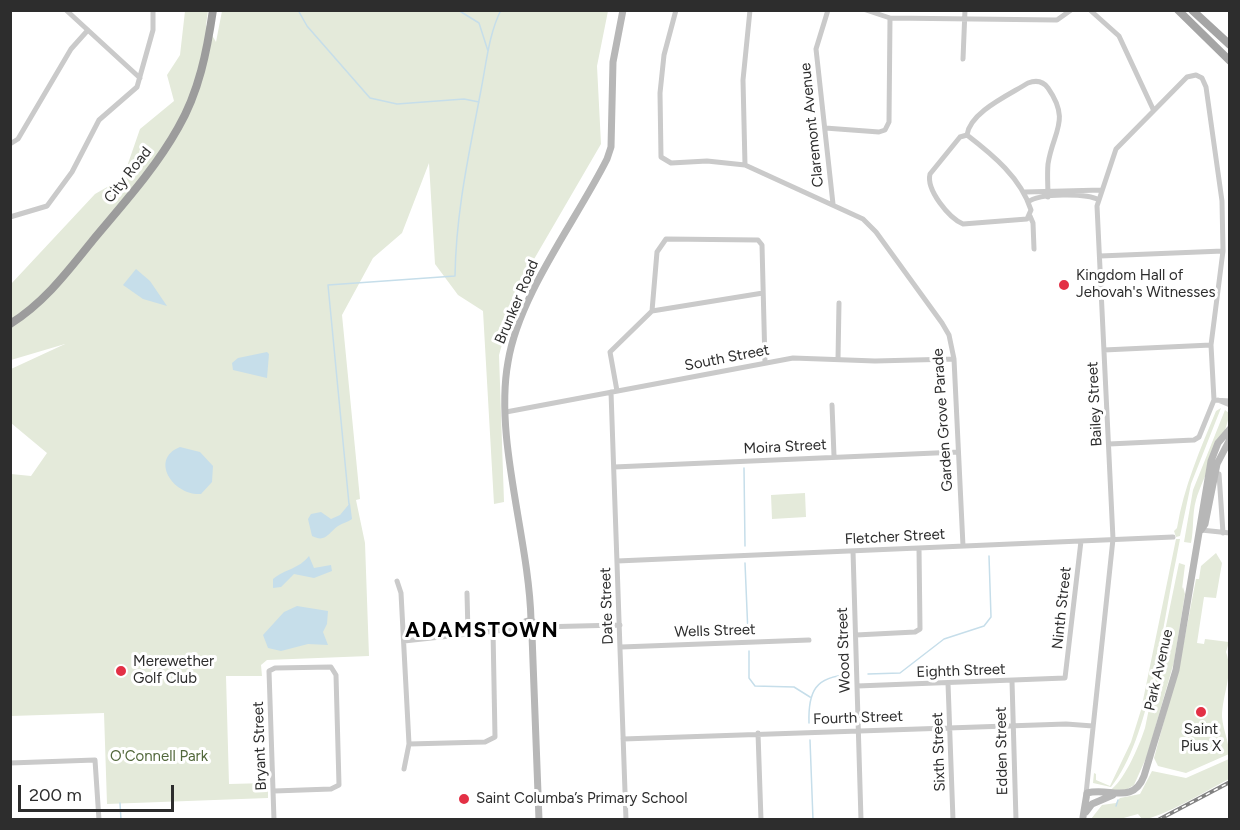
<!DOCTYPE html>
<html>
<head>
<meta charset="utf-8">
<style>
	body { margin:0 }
	#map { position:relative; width:1240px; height:830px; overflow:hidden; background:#fff; font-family:Figtree,sans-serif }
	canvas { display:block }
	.frame { position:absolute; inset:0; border:12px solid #2d2d2d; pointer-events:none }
	.scale { position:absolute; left:18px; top:785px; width:156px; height:27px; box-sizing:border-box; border:3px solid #2d2d2d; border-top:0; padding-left:8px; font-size:18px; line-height:21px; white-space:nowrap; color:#2d2d2d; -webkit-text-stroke:4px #fff; paint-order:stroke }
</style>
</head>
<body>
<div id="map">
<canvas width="1240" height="830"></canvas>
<div class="frame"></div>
<div class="scale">200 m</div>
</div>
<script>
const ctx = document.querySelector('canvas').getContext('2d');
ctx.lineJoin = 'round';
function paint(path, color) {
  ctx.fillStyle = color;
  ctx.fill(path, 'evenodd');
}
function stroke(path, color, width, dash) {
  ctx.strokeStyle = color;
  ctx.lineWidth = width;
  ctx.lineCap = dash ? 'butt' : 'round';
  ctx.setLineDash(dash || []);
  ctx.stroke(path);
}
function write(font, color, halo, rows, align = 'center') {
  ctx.font = font + ' Figtree,sans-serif';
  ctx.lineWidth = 6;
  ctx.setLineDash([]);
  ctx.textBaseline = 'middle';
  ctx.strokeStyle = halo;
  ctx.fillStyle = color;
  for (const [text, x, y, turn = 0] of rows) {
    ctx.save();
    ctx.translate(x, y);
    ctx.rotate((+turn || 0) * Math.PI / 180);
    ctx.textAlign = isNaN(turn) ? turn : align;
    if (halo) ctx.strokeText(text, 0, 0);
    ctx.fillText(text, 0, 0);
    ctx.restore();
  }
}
paint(new Path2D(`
	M185,11H208L206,25L216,42L222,11H608L597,66L601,144L519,285L499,355L504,502L494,504L483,311L458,295L435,264L429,163L402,233L373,258L342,315L360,499L356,500L365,543L369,656L267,660L261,665L262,676H226L229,784L268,783V798L107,804L104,713L11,716V474L31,476L47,453L11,423V369L65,344L11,360V284L95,194L123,178L140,129L174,101L167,75L180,55Z
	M1221,408L1191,484L1180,536L1176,537L1174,531L1177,528C1184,486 1200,450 1216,411Z
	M1225,410L1229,413C1229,430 1202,478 1196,500C1192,514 1194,529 1191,543L1184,542L1193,490Z
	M805,493L806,517L772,519L771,495Z
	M1176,539H1180L1176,560C1163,622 1150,740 1111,787L1093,783L1094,773L1096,774V780L1110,786L1131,742L1141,710Z
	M1216,553L1222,563L1216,598L1204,597L1197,643L1204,644L1205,639L1229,642L1226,652C1234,674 1222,695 1222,717C1223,730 1229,741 1229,754L1186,773L1158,766L1154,758L1180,662L1196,579H1199L1201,566Z
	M1179,563L1185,565L1182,589L1183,587L1185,594L1174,662L1147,756L1134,785L1124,791H1109C1123,783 1138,749 1145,728Z
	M1229,759V779C1211,788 1159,820 1142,819L1138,814L1120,819H1091L1102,805L1116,803L1120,798L1140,794L1152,771L1186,778Z`), '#e4eada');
paint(new Path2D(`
	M136,269L150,281L167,306L143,299L123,285Z
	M267,352L269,354L267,378L233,370L232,363L238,358Z
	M180,447L200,452L213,466L212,482L201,494C173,496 149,459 180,447Z
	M350,503L352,519C348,522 343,523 338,526C328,533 326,543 312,536L308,519L311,514L321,512L331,519L340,515Z
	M309,556L314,568L331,565L332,571L314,578L294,574L281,587L273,588V579C285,569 299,569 309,556Z
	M297,606L328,611L327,624L323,632L328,645L308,644L281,651L268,648L263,635L284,612Z`), '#c6deea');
stroke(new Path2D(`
	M298,10L307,26L370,98L397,104L464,99L479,102
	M458,10L479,23L488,51
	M744,468L745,546
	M349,504L328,285L455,276C456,211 469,154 481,90C486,65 489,33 501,10
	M745,563L748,634
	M749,651V678L755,686L794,687L810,697
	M868,674L900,673L944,639L984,626L991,617L989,556
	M809,723C808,692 815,676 849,675
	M810,740L813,820
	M120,803L121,820
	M1116,806L1118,800`), '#c6deea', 1.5);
stroke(new Path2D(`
	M66,10L140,78
	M676,10L664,55L660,93L661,157L671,163L707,161L745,165L863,219L876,232L942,323L949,335L954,359L963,546
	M828,10L816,49L833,204
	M866,10L890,18L1057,20L1071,10
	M1090,10L1119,36L1153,109
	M963,59L965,10
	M825,128L879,132L885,130L889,122L890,18
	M967,135C993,155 1021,178 1031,210L1027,219L963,224C949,218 926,190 930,174L960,137Z
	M967,135C970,112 1009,95 1028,83C1036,80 1043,81 1048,88C1071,121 1053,131 1048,164C1047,175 1048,186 1048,197
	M10,144L18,139L71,49L88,30
	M745,165L743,80L750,10
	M1025,192L1102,190
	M1028,202C1039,193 1087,193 1099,200
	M1030,216L1033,223L1034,249
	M10,217L47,206L72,172L99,120L137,87L153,30V10
	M1100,256L1223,251
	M652,311L763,293
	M1104,350L1211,345
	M838,359L839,303
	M617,391L610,352L652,311L657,252L666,239L758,240L762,245L765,363
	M611,392L626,820
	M1214,400L1230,401
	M1218,400L1230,405
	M832,405L834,456
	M506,412L793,358L875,361L954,359
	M614,467L958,452
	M1215,473L1219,474L1223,533
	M1201,530L1230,533
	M853,551L861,820
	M617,561L1173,537
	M397,581L401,593L409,744L485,742L495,737L493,630
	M467,593L468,633
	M538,627L620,625
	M856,635L915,632L920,629L919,548
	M404,641L523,628
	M621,647L809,640
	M1012,681L1016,820
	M948,683L953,820
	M857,686L1065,678L1081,541
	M758,733L761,820
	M623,739L1066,724L1093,726
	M10,763L95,760L99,820
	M404,769L409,744
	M274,791L331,789L339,785L336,675L331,667L275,668L269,671L274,820
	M1086,794L1113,539L1097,206L1116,149L1187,77L1196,75L1202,78L1206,87L1222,201L1223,251L1211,345L1214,400L1199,437L1194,440L1109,444`), '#cacaca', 5);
stroke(new Path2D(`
	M1201,530L1205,524L1217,464L1230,439
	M531,620C529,539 494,439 508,362C519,294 576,221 607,159L611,147L613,62L623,10
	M531,620L525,622L523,628L526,633L532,635
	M531,620L538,627L532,635
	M532,635L539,820
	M1086,812L1092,804L1113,795
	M1083,817L1087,793C1109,787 1133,805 1144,776L1176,670L1211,461L1218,443L1230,429`), '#b7b7b7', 7);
stroke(new Path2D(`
	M1178,10L1230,61
	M1192,10L1230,45`), '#a5a5a5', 8);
stroke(new Path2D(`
	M10,324C45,302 68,271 93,240C123,204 155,169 178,128C199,92 207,51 213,10`), '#9c9c9c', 8);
const rail = new Path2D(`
	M1158,820L1230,782`);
stroke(rail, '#828282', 4);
stroke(rail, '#fff', 1.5, [4.5]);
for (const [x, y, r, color] of [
	[1064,285,6,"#e33045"],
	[121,671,6,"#e33045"],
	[1201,712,6,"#e33045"],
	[464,799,6,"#e33045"]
]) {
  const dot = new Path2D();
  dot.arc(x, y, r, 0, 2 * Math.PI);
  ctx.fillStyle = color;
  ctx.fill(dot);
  stroke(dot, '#fff', 2);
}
write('15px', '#2d2d2d', '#fff', [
	["Claremont Avenue",812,125,-96],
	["City Road",128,175,-52],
	["Brunker Road",517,302,-67],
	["South Street",727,358,-11],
	["Bailey Street",1095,404,-93],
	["Garden Grove Parade",943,420,-94],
	["Moira Street",785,447,-3],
	["Fletcher Street",895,537,-3],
	["Date Street",607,606,-92],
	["Ninth Street",1062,608,-84],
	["Wells Street",715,631,-2],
	["Wood Street",844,650,-92],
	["Park Avenue",1159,670,-77],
	["Eighth Street",961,671,-2],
	["Fourth Street",858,718,-2],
	["Bryant Street",260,746,-92],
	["Edden Street",1002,751,-91],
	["Sixth Street",939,752,-92]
]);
write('15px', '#2d2d2d', '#fff', [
	["Kingdom Hall of",1076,276],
	["Jehovah's Witnesses",1076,293],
	["Merewether",133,662],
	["Golf Club",133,679],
	["Saint",1201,730,"center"],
	["Pius X",1201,747,"center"],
	["Saint Columba’s Primary School",476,799]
], 'left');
write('15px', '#52683b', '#fff', [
	["O'Connell Park",159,757]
]);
ctx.letterSpacing = '1.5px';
write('bold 21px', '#000', '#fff', [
	["ADAMSTOWN",482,631]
]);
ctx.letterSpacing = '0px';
</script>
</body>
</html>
